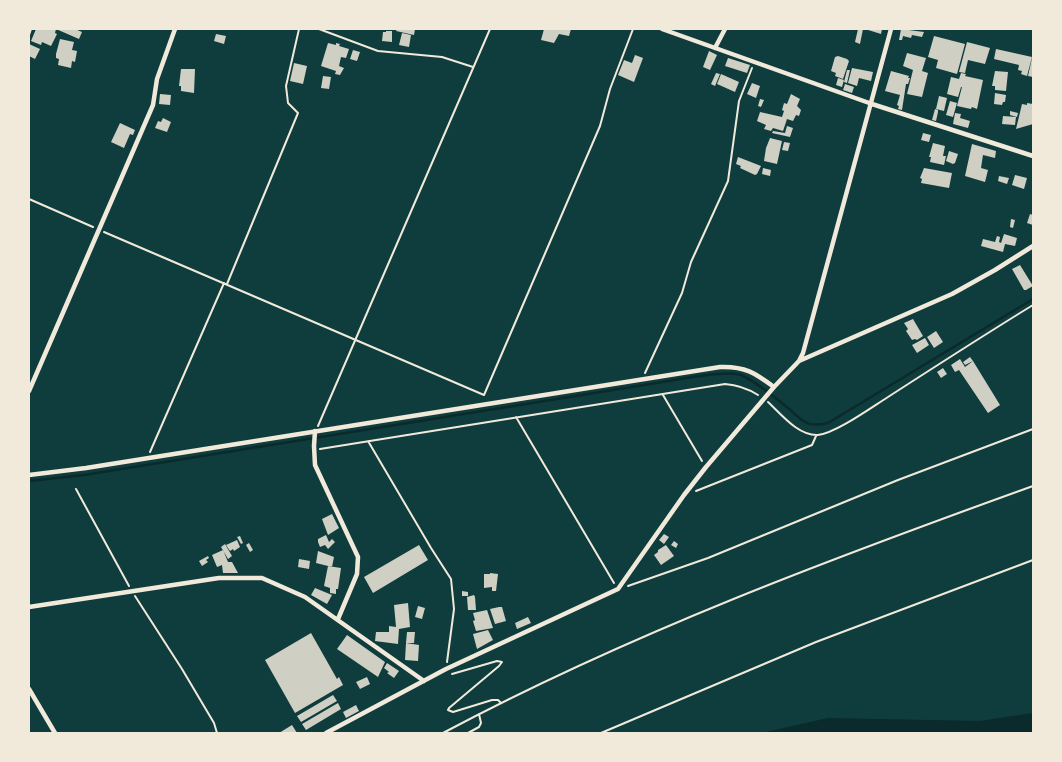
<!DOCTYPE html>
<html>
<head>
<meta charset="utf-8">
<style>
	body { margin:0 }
	#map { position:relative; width:1062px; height:762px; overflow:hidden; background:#0f3d3e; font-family:"Open Sans",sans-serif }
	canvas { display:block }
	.frame { position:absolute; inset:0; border:30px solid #f1e9da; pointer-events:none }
</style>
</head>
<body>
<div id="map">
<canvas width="1062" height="762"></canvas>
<div class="frame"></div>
</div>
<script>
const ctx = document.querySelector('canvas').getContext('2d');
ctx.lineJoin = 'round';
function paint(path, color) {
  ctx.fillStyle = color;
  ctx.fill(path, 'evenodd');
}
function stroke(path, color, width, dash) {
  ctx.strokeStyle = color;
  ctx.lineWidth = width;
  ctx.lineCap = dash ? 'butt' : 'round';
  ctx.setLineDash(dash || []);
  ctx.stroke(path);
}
paint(new Path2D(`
	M1033,713V733H761L828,718L980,721Z`), '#0a2a2b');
stroke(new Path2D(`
	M29,481L84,475L669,381C685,378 728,370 741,375C755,381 776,398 788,408C803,421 806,428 828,423L1033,299`), '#0a2a2b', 2.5);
paint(new Path2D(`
	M36,29H75L82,32L79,39L56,29L55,33L57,34L51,46L42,42L41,45L31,41Z
	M397,29H415L414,35L396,31Z
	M544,29H571L569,36L559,34L554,43L541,40Z
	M858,29H863L860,44L855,42Z
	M865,29H882L881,34Z
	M901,29L924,32L922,37L912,35L911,38L903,36L902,40H899Z
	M386,31H392V42L382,41L383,32H386Z
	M402,33L411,35L409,47L399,45Z
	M216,34L226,36L224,44L214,41Z
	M934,36L965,44L957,74L936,68L938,60L928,57Z
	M60,39L74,42L72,50L77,51L75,62L72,61L71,68L58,65L59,59L56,58V54Z
	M967,42L990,48L985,64L968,60L965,73L959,72Z
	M328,43L336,45V43L340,44L339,46L349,49L346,58L341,57L339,66L344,68L340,75L335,74L336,71L321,66Z
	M29,44L40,49L35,59L29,56Z
	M996,49L1032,57L1027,76L1021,74L1022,71L1018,70L1019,65L994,59Z
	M353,50L360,52L357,61L350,59Z
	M709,51L717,55L710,70L703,67Z
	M907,53L926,58L922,71L928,73L922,97L907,94L913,70L903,66Z
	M635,55L643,58L634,82L618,75L624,60L632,63Z
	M838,56L847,59L849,61L843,79L835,76L836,73L831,71L835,57Z
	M728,58L750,65L747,73L725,66Z
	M1032,58H1033V77L1028,76Z
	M294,63L307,66L303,84L290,81Z
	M852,68L873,72L871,81L859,78L857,86L848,83Z
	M181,69H195L194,93L181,91V86H179Z
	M847,70H850L847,83L844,82Z
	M891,71L909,76L908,78H910L908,84H906L902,110L898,109L899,106L897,105L900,95L885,91Z
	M995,71L1008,72L1006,91L995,90V86H992Z
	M716,73L720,74L715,86L711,84Z
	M961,73L966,74L965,76L983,80L977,109L972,107L971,109L957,106L962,87H961L958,97L947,94L951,77L959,79Z
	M721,74L739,82L735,92L717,84Z
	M323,76L331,77L329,89L321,88Z
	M838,78L844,80L842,87L836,85Z
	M752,83L760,86L756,98L747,94Z
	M845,84L854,87L852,93L843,90Z
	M995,93L1006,95L1005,102H1003L1002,105L994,104Z
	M160,94L171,95L170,105L159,104Z
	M791,94L800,99L797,106L801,110L799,116L796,115L793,121L787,119L783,131L773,128L771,131L764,129L766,125L757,121L760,112L782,117L784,111L782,110L784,103L787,104Z
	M939,96L947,98L944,111L936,109Z
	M760,99L764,100L761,107L758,106Z
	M950,101L957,103L953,117L946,115Z
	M1027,103L1033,104V124L1016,129L1022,104L1027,105Z
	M935,109L938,110V112L936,121L932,120Z
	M1010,111L1018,113L1017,117L1010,115Z
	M955,113L961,114L960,118L970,121L968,128L953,124Z
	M1003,116L1016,117L1015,125L1002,124Z
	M163,118L171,122L167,132L155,128L158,121L161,122Z
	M120,123L135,130L133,135L130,134L124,148L111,142Z
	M787,126L793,128L790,137L772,133L773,131L785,133Z
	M923,133L931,135L929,142L921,140Z
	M770,138L782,141L777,164L764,161L766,148Z
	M784,142L790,143L788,151L782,150Z
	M933,143L945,146L943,156H946L944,165L930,162L931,157H929Z
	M972,144L996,151L995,158L983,155L981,168L988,170L985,182L965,176Z
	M949,151L958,154L955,163L953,164L946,161Z
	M738,157L761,166L757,174L755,175L740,168L741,166L736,164Z
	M763,168L771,170L770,176L762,174Z
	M924,168L952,173L949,188L921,183L922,179L920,178Z
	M1015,175L1027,178L1024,189L1012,185Z
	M999,176L1009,178L1007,184L998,181Z
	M1030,214L1033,215V225L1027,223Z
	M1011,219L1015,220L1013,228L1010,227Z
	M1004,234L1017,238L1015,246L1005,244L1003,252L981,246L983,239L995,242L997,236L1000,237L999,242L1001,243Z
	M1020,265L1033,286L1026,290H1024L1012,269Z
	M913,319L923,336L917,340L915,339L912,340L906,331L908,329L904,323Z
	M936,331L943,342L934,348L927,337Z
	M925,338L929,345L917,353L912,345Z
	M970,357L973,361L965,365L963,362Z
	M960,359L965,367L973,361L1000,405L988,413L959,370L955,372L951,365Z
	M943,368L947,374L941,378L937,372Z
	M332,514L339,528L328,535L322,519Z
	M664,534L669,537L664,544L659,540Z
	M326,535L329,542L332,539L335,542L328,549L325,545L320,547L318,542V539Z
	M240,536L243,543L241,544L237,537Z
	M237,540L240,547L234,551L233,549L230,551L226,545Z
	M674,541L678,544L676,548L671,545Z
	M249,543L253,550L250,552L246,545Z
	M225,544L232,556L228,559L221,547Z
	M419,545L428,560L373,593L364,577Z
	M666,545L674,556L661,565L654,555L658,552V550Z
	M223,550L228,562H232L238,573H223L222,565L217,567L212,555Z
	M318,551L334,557L332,567L316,563Z
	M208,556L209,558L206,560L208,562L202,566L199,561Z
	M299,559L310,561L309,569L298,567Z
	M328,566L341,568L338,589H336V594L330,593V588L324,586Z
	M490,573L498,574L496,591H492V587L484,588V574H490Z
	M315,588L332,595L327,604L311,595Z
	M462,591L468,592V596H462Z
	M474,595L475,597L476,610H468L467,597Z
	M408,603L410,627L399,629L398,644L375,641L376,632H389V626L396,627L394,605Z
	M418,606L425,608L422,619L415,617Z
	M499,607H502L506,621L495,624L490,609Z
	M487,610L493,628L476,631L473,621L475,620L473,613Z
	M528,617L531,623L517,629L515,623Z
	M488,630L493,640L477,649L473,634Z
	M407,632H415L414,643H406Z
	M311,633L337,679L339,677L343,685L295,713L265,660Z
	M347,635L385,662L378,677L337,649Z
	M406,643L419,645L418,661L405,660Z
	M387,663L399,671L394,678L387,673L389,672L384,668Z
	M367,677L370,684L360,689L356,682Z
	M333,695L337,701L301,722L297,716Z
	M338,703L341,709L306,730L302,724Z
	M356,705L359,711L346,718L343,712Z
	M292,725L297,733H279Z`), '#cfcfc3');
stroke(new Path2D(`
	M319,29L378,51L442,57L473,67
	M29,35L31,29
	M29,199L93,227
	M104,232L484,395L600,126L610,89L633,29
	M227,284L298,113L288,103L286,86L299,29
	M645,373L682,293L691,262L728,181L739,101L752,68
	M663,395L702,461
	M768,402C781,414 798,436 818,435C836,433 872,407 888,397C936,366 984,335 1033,305
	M516,417L614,583
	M318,426L490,29
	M368,441L431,548L451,579L454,609L447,662
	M320,449L725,384C738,385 747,388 758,395
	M150,452L224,283
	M76,489L129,586
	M696,491L812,445L816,436
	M628,586L708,558L898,480L1033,429
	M135,596L182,669L214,723L217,733
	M452,674L497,661L502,662L499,666L449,708L448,710L453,712L492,700H498L501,703
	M443,733C631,633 833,558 1033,486
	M468,733L479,727L481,723L479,714
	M601,733L816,642L1033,560`), '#f1e9da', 2);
stroke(new Path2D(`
	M662,29L872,104L1033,156
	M715,48L725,29
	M799,361L803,353L891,29
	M29,391L153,105L157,79L175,29
	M315,431L314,446L315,465L358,557L357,574L338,619
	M29,475L86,468L720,367C745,366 755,373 774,387
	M29,607L219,578H262L305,597L424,681
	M29,689L55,733
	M326,733L446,669L618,589L684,495L706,467L774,387L799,361L952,294L995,270L1033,246`), '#f1e9da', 4.5);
</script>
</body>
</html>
